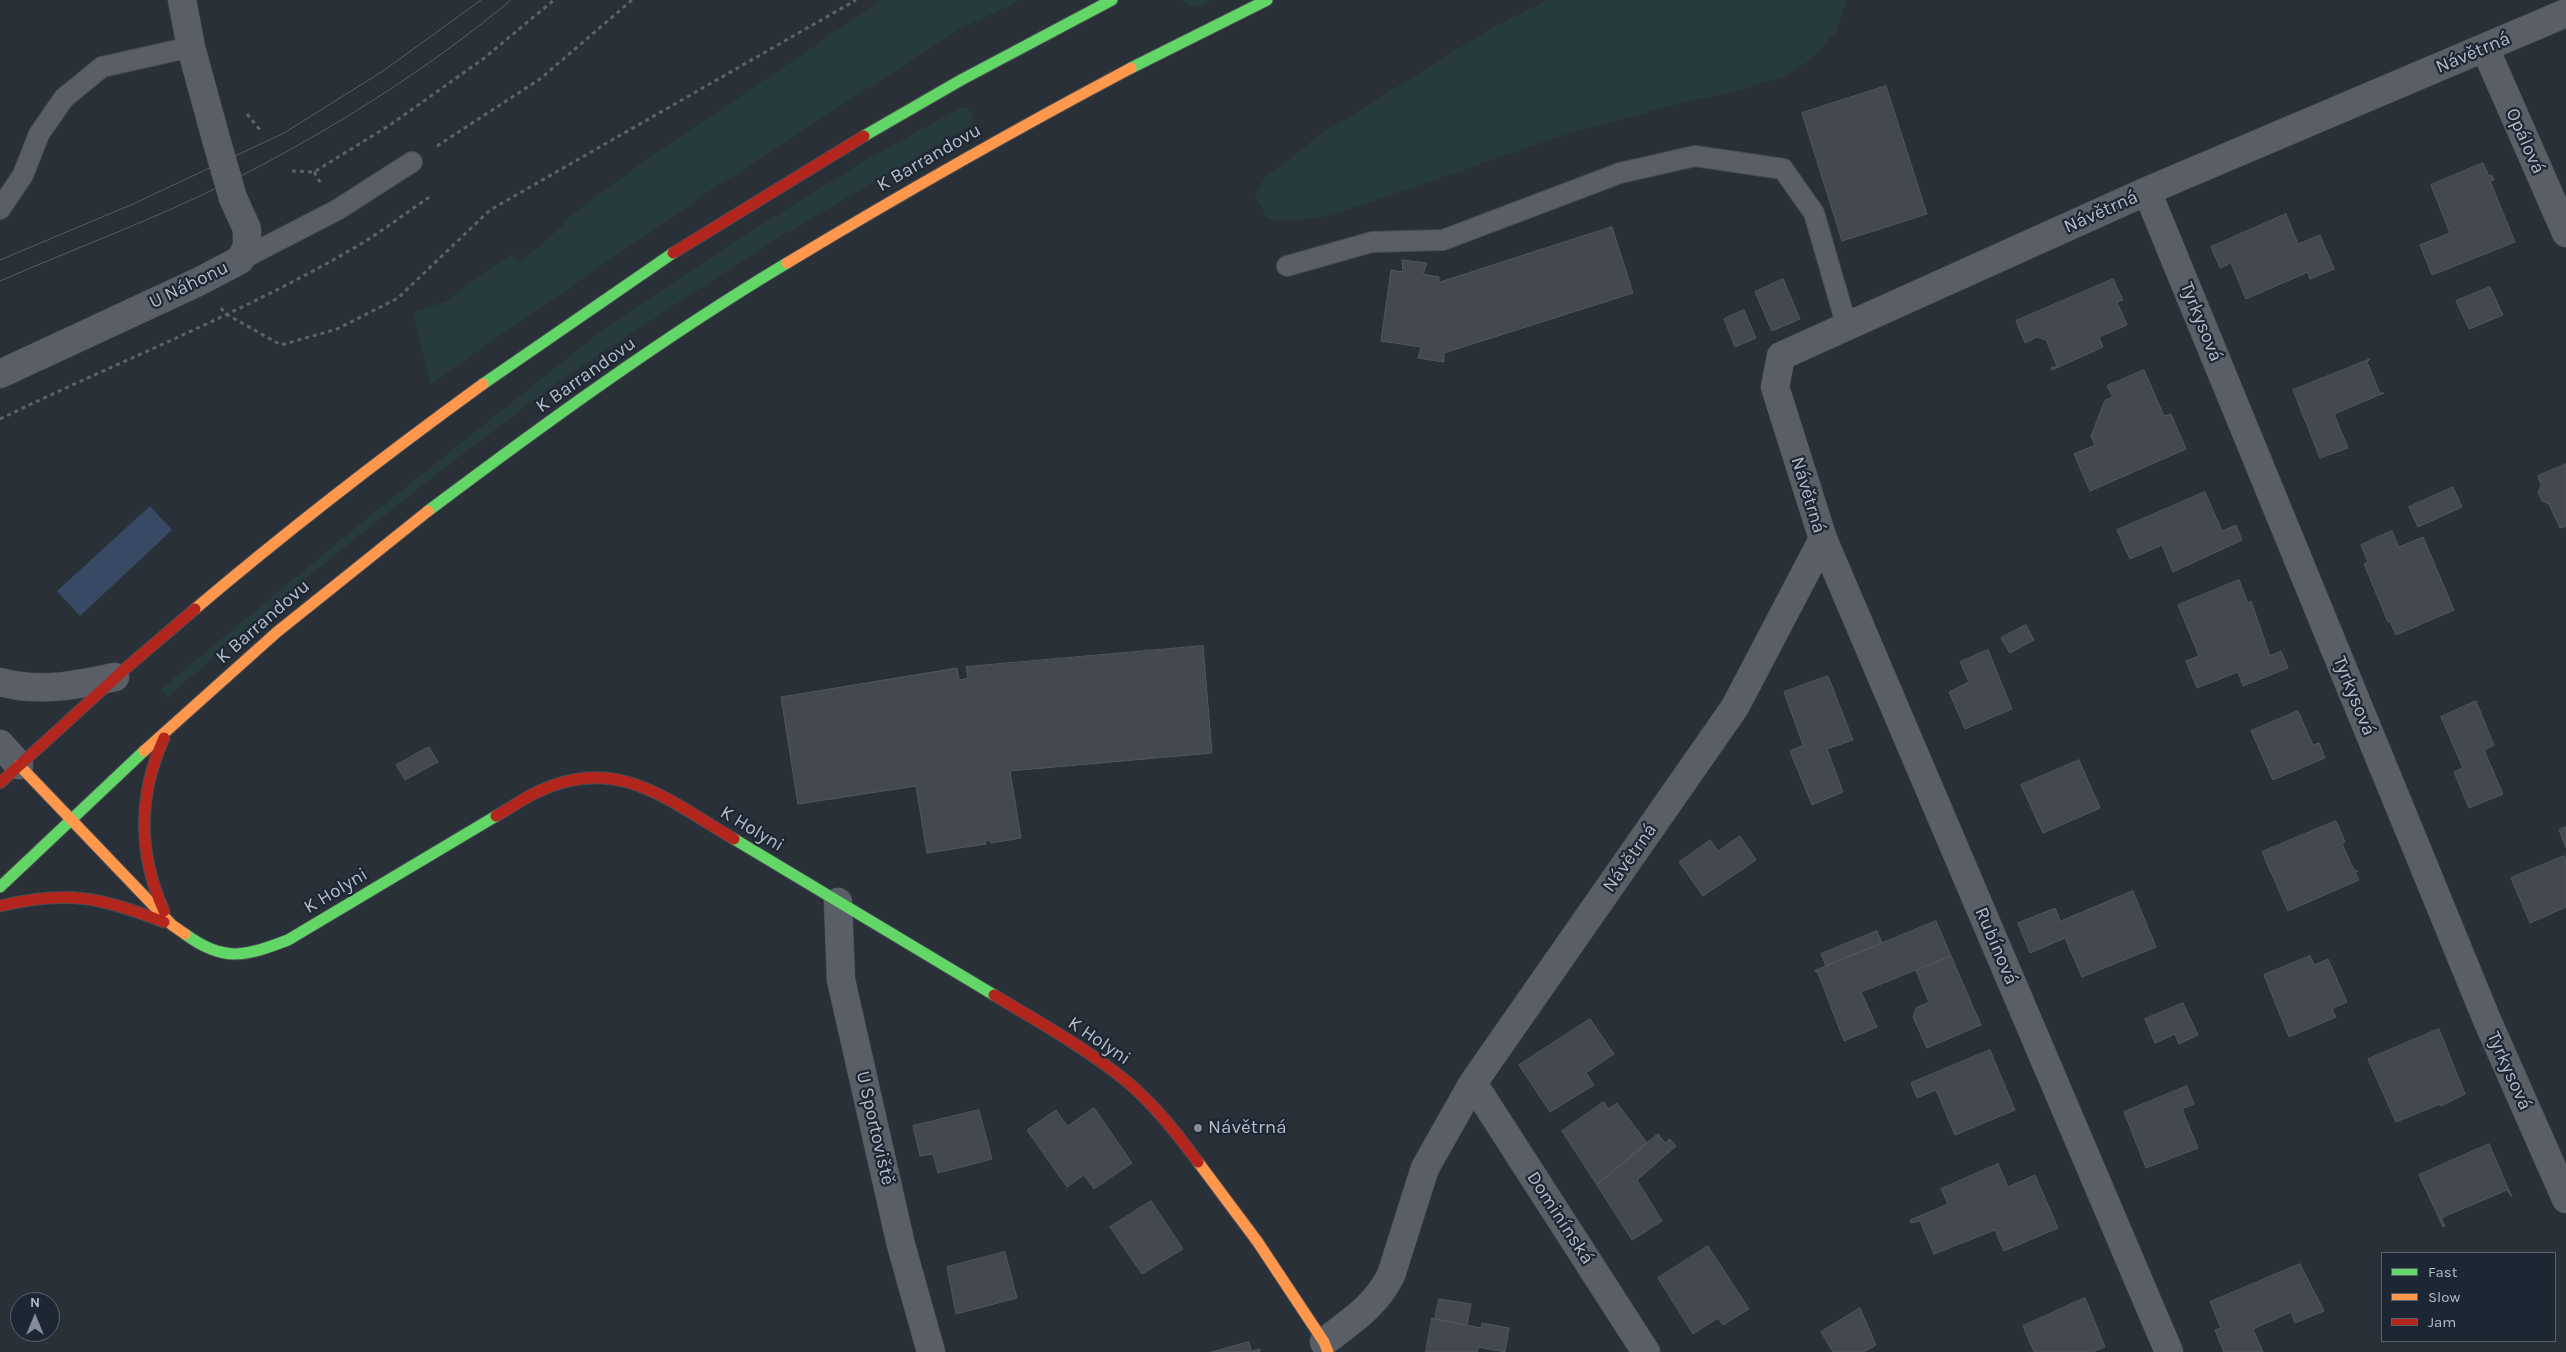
<!DOCTYPE html>
<html>
<head>
<meta charset="utf-8">
<style>
	body { margin:0 }
	#map { position:relative; width:2566px; height:1352px; overflow:hidden; background:#2a3038; font-family:Karla,sans-serif }
	canvas { display:block }
	.legend { position:absolute; left:2381px; top:1252px; width:175px; height:90px; box-sizing:border-box; background:#1d2633; border:1px solid #59626f; margin:0; padding:6px 9px; list-style:none; font-size:15px; color:#b4bcc9 }
	.legend li { display:flex; align-items:center; gap:10px; height:25px }
	.legend b { width:25px; border:1px solid #59626f }
	.north { position:absolute; left:10px; top:1292px; width:50px; height:50px; box-sizing:border-box; background:#1d2633; border:1px solid #59626f; border-radius:50%; rotate:0deg; font-size:14px; font-weight:700; line-height:20px; text-align:center; color:#b4bcc9 }
	.north::after { content:''; display:block; margin:auto; width:18px; height:22px; background:#848b96; clip-path:polygon(50% 0,100% 100%,50% 72%,0 100%) }
</style>
</head>
<body>
<div id="map">
<canvas width="2566" height="1352"></canvas>
<ul class="legend">
<li><b style="height:6px;background:#63d668"></b>Fast</li>
<li><b style="height:6px;background:#ff974d"></b>Slow</li>
<li><b style="height:6px;background:#b3261e"></b>Jam</li>
</ul>
<div class="north">N</div>
</div>
<script>
const ctx = document.querySelector('canvas').getContext('2d');
ctx.lineJoin = 'round';
function paint(path, color) {
  ctx.fillStyle = color;
  ctx.fill(path, 'evenodd');
}
function stroke(path, color, width, dash) {
  ctx.strokeStyle = color;
  ctx.lineWidth = width;
  ctx.lineCap = dash ? 'butt' : 'round';
  ctx.setLineDash(dash || []);
  ctx.stroke(path);
}
function write(font, color, halo, rows, align = 'center') {
  ctx.font = font + ' Karla,sans-serif';
  ctx.lineWidth = 4.5;
  ctx.setLineDash([]);
  ctx.textBaseline = 'middle';
  ctx.strokeStyle = halo;
  ctx.fillStyle = color;
  for (const [text, x, y, turn = 0] of rows) {
    ctx.save();
    ctx.translate(x, y);
    ctx.rotate((+turn || 0) * Math.PI / 180);
    ctx.textAlign = isNaN(turn) ? turn : align;
    if (halo) ctx.strokeText(text, 0, 0);
    ctx.fillText(text, 0, 0);
    ctx.restore();
  }
}
paint(new Path2D(`
	M883,0H1021L961,28L708,192L430,384L413,313L446,301L511,254L519,263L565,224L563,221L657,152Z
	M1183,0H1211L1196,7L1187,5Z
	M1548,0H1847L1836,32L1810,60L1788,75L1741,90L1686,102L1570,133L1330,216L1289,221L1267,218L1255,196L1266,175L1291,158L1315,138L1493,27Z
	M960,108H968L973,118L971,125L761,248L564,378L443,469L298,584L168,697L161,689L366,519L604,329L753,230L861,163Z`), '#273a3e');
paint(new Path2D(`
	M150,506L172,530L80,616L57,591Z`), '#384963');
const building = new Path2D(`
	M1886,86L1927,214L1842,241L1802,113Z
	M2483,163L2489,176L2492,175L2494,180L2490,181L2515,242L2432,275L2420,245L2450,233L2431,185Z
	M2286,214L2298,244L2320,235L2334,269L2310,279L2308,272L2246,299L2231,263L2220,268L2211,247Z
	M1612,227L1633,293L1444,353V362L1418,358L1421,347L1381,341L1391,270L1403,272L1402,260L1427,263L1423,274L1439,277V282Z
	M1783,279L1800,319L1772,331L1755,292Z
	M2113,279L2123,300L2117,302L2127,325L2099,337L2103,347L2052,370L2051,368L2057,366L2046,340L2037,337L2025,343L2016,321Z
	M2490,287L2503,315L2469,329L2456,301Z
	M1744,310L1756,338L1735,347L1724,319Z
	M2370,359L2367,362L2380,393H2384L2334,414L2348,448L2320,458L2293,390Z
	M2144,370L2164,416L2171,414L2186,449L2090,491L2074,454L2095,445L2091,436L2105,400L2113,397L2107,386Z
	M2566,464V526L2560,528L2549,504L2542,501L2538,493L2541,485L2538,476Z
	M2453,487L2462,507L2418,527L2409,507Z
	M2205,492L2222,531L2236,525L2242,540L2173,572L2162,545L2130,559L2117,530Z
	M2392,531L2399,547L2423,537L2454,610L2396,635L2390,621L2388,622L2364,564L2368,562L2361,545Z
	M2239,580L2248,603L2251,601L2270,656L2281,651L2288,668L2243,686L2238,672L2197,688L2186,661L2199,656L2178,605Z
	M2026,625L2034,640L2010,653L2001,638Z
	M1203,646L1212,753L1010,771L1021,838L991,843L990,840L985,841L986,844L927,853L916,786L798,804L781,697L957,668L959,680L968,678L966,667Z
	M1988,650L2012,709L1965,729L1949,692L1969,682L1960,662Z
	M1828,676L1853,740L1827,749L1843,792L1812,805L1790,751L1803,745L1784,692Z
	M2476,701L2494,745L2484,750L2503,794L2469,808L2454,772L2463,768L2441,717Z
	M2298,711L2313,745L2319,743L2325,758L2273,780L2251,731Z
	M429,747L438,762L405,780L396,765Z
	M2079,760L2100,808L2043,833L2021,785Z
	M2336,821L2345,842L2342,844L2354,870L2358,871L2355,872L2359,880L2288,911L2262,852Z
	M2566,827V848L2559,830Z
	M1740,836L1756,860L1703,896L1679,862L1710,840L1718,851Z
	M2564,856L2566,861V907L2530,923L2511,878Z
	M2133,891L2156,947L2082,977L2065,938L2030,953L2018,923L2055,908L2060,921Z
	M1936,921L1951,956L1861,992L1877,1027L1844,1041L1818,973L1815,971Z
	M1877,931L1882,943L1826,966L1821,954Z
	M1951,956L1981,1025L1927,1048L1913,1017L1916,1008L1929,1002L1916,971Z
	M2310,956L2314,965L2328,959L2347,1002L2332,1009L2336,1017L2289,1037L2264,975Z
	M2183,1003L2198,1035L2179,1044L2175,1034L2155,1043L2145,1019Z
	M1590,1019L1614,1054L1586,1073L1594,1085L1550,1112L1519,1065Z
	M2439,1029L2465,1094L2441,1106L2440,1104L2396,1122L2368,1059Z
	M1990,1050L2015,1110L1955,1135L1936,1090L1917,1098L1911,1083Z
	M2187,1086L2194,1104L2182,1109L2198,1148L2146,1168L2124,1112Z
	M1604,1102L1608,1109L1617,1103L1647,1143L1597,1185L1562,1131Z
	M1094,1108L1132,1163L1094,1189L1084,1175L1067,1187L1027,1130L1056,1110L1067,1126Z
	M979,1110L992,1159L938,1173L933,1154L920,1156L913,1126Z
	M1658,1134L1665,1143L1670,1139L1676,1146L1637,1180L1662,1221L1632,1240L1597,1185Z
	M2489,1144L2512,1197L2507,1190L2441,1218L2445,1226L2443,1227L2419,1175Z
	M1998,1164L2008,1187L2035,1175L2058,1228L2004,1251L1995,1230L1934,1254L1920,1221L1911,1223L1910,1220L1948,1204L1941,1189Z
	M1151,1201L1183,1249L1142,1274L1110,1227Z
	M1708,1246L1749,1309L1723,1325L1718,1318L1693,1334L1658,1278Z
	M1005,1252L1017,1298L956,1314L947,1267Z
	M2300,1264L2324,1311L2295,1323L2291,1312L2253,1329L2263,1352H2224L2215,1330L2221,1328L2210,1302Z
	M2085,1298L2105,1347L2092,1352H2034L2023,1326Z
	M1439,1299L1471,1304L1467,1325L1435,1319Z
	M1860,1308L1876,1345L1864,1352H1833L1821,1332Z
	M1432,1318L1481,1328L1482,1323L1509,1328L1505,1352L1478,1347L1477,1352H1426Z
	M1249,1342L1251,1351L1260,1349V1352H1212Z`);
paint(building, '#444950');
stroke(building, '#52575f', 1);
const lane = new Path2D(`
	M0,209L23,175L39,134L64,98L102,67L191,47
	M240,260L337,210L412,162
	M1287,266L1372,242L1443,240L1620,173L1695,156L1783,169L1814,213L1847,327`);
const street = new Path2D(`
	M2485,48L2566,233
	M2147,191L2487,1020L2566,1199
	M0,374L198,282L240,260L247,247V229L233,198L216,139L191,47L182,0
	M1823,539L2169,1352
	M0,682C39,693 77,685 115,677
	M0,744L19,765
	M838,902L841,980L901,1245L931,1352
	M1473,1083L1646,1352
	M1324,1342C1351,1321 1375,1307 1391,1275L1425,1168L1473,1083L1735,707L1823,539L1775,387L1781,356L2147,191L2566,13`);
const fast = new Path2D(`
	M1131,68L1267,0
	M864,136L961,80L1112,0
	M483,384L673,253
	M428,511C544,424 662,338 787,263
	M734,839L994,995
	M0,887L144,751
	M185,934C224,963 246,956 288,940L496,816`);
const slow = new Path2D(`
	M787,263C900,195 1014,130 1131,68
	M195,609C288,530 384,456 483,384
	M144,751L277,632L428,511
	M19,765L172,925L185,934
	M1198,1162L1257,1241L1324,1342L1328,1352`);
const jam = new Path2D(`
	M673,253L864,136
	M164,738C138,795 138,854 164,911
	M0,783L126,668L195,609
	M496,816C509,809 521,800 535,793C616,753 666,799 734,839
	M0,906C68,890 100,897 164,922
	M994,995C1039,1022 1084,1047 1125,1080C1153,1103 1176,1132 1198,1162`);
stroke(lane, '#484c53', 22);
stroke(street, '#484c53', 29);
stroke(fast, '#484c53', 13);
stroke(slow, '#484c53', 13);
stroke(jam, '#484c53', 13);
stroke(new Path2D(`
	M247,114L261,131
	M437,146L540,79L632,0
	M292,171L314,172L390,125L483,59L554,0
	M314,172L321,184
	M221,308L226,314L281,345L337,329L398,298L490,210L856,0
	M0,419C119,361 244,313 359,245C384,230 407,212 431,196`), '#5d636a', 3, [4, 4]);
stroke(lane, '#5a5e66', 20);
stroke(street, '#5a5e66', 28);
stroke(fast, '#63d668', 11);
stroke(slow, '#ff974d', 11);
stroke(jam, '#b3261e', 11);
stroke(new Path2D(`
	M0,260L133,204L284,133L383,71L481,0
	M0,281C76,248 155,219 229,182C328,132 426,71 511,0`), '#595d64', 1);
for (const [x, y, r, color] of [
	[1198,1128,5,"#848b96"]
]) {
  const dot = new Path2D();
  dot.arc(x, y, r, 0, 2 * Math.PI);
  ctx.fillStyle = color;
  ctx.fill(dot);
  stroke(dot, '#1d2633', 2);
}
write('19px', '#b4bcc9', '#1d2633', [
	["Návětrná",2473,53,-23],
	["Opálová",2525,141,66],
	["K Barrandovu",929,158,-30],
	["Návětrná",2101,212,-24],
	["U Náhonu",189,285,-26],
	["Tyrkysová",2201,322,68],
	["K Barrandovu",586,375,-35],
	["Návětrná",1808,495,73],
	["K Barrandovu",263,622,-41],
	["Tyrkysová",2354,696,68],
	["K Holyni",752,829,31],
	["Návětrná",1630,858,-55],
	["K Holyni",336,891,-31],
	["Rubínová",1996,946,67],
	["K Holyni",1099,1041,34],
	["Tyrkysová",2509,1071,66],
	["U Sportoviště",875,1128,77],
	["Dominínská",1560,1218,57]
]);
write('19px', '#b4bcc9', '#1d2633', [
	["Návětrná",1208,1128]
], 'left');
</script>
</body>
</html>
